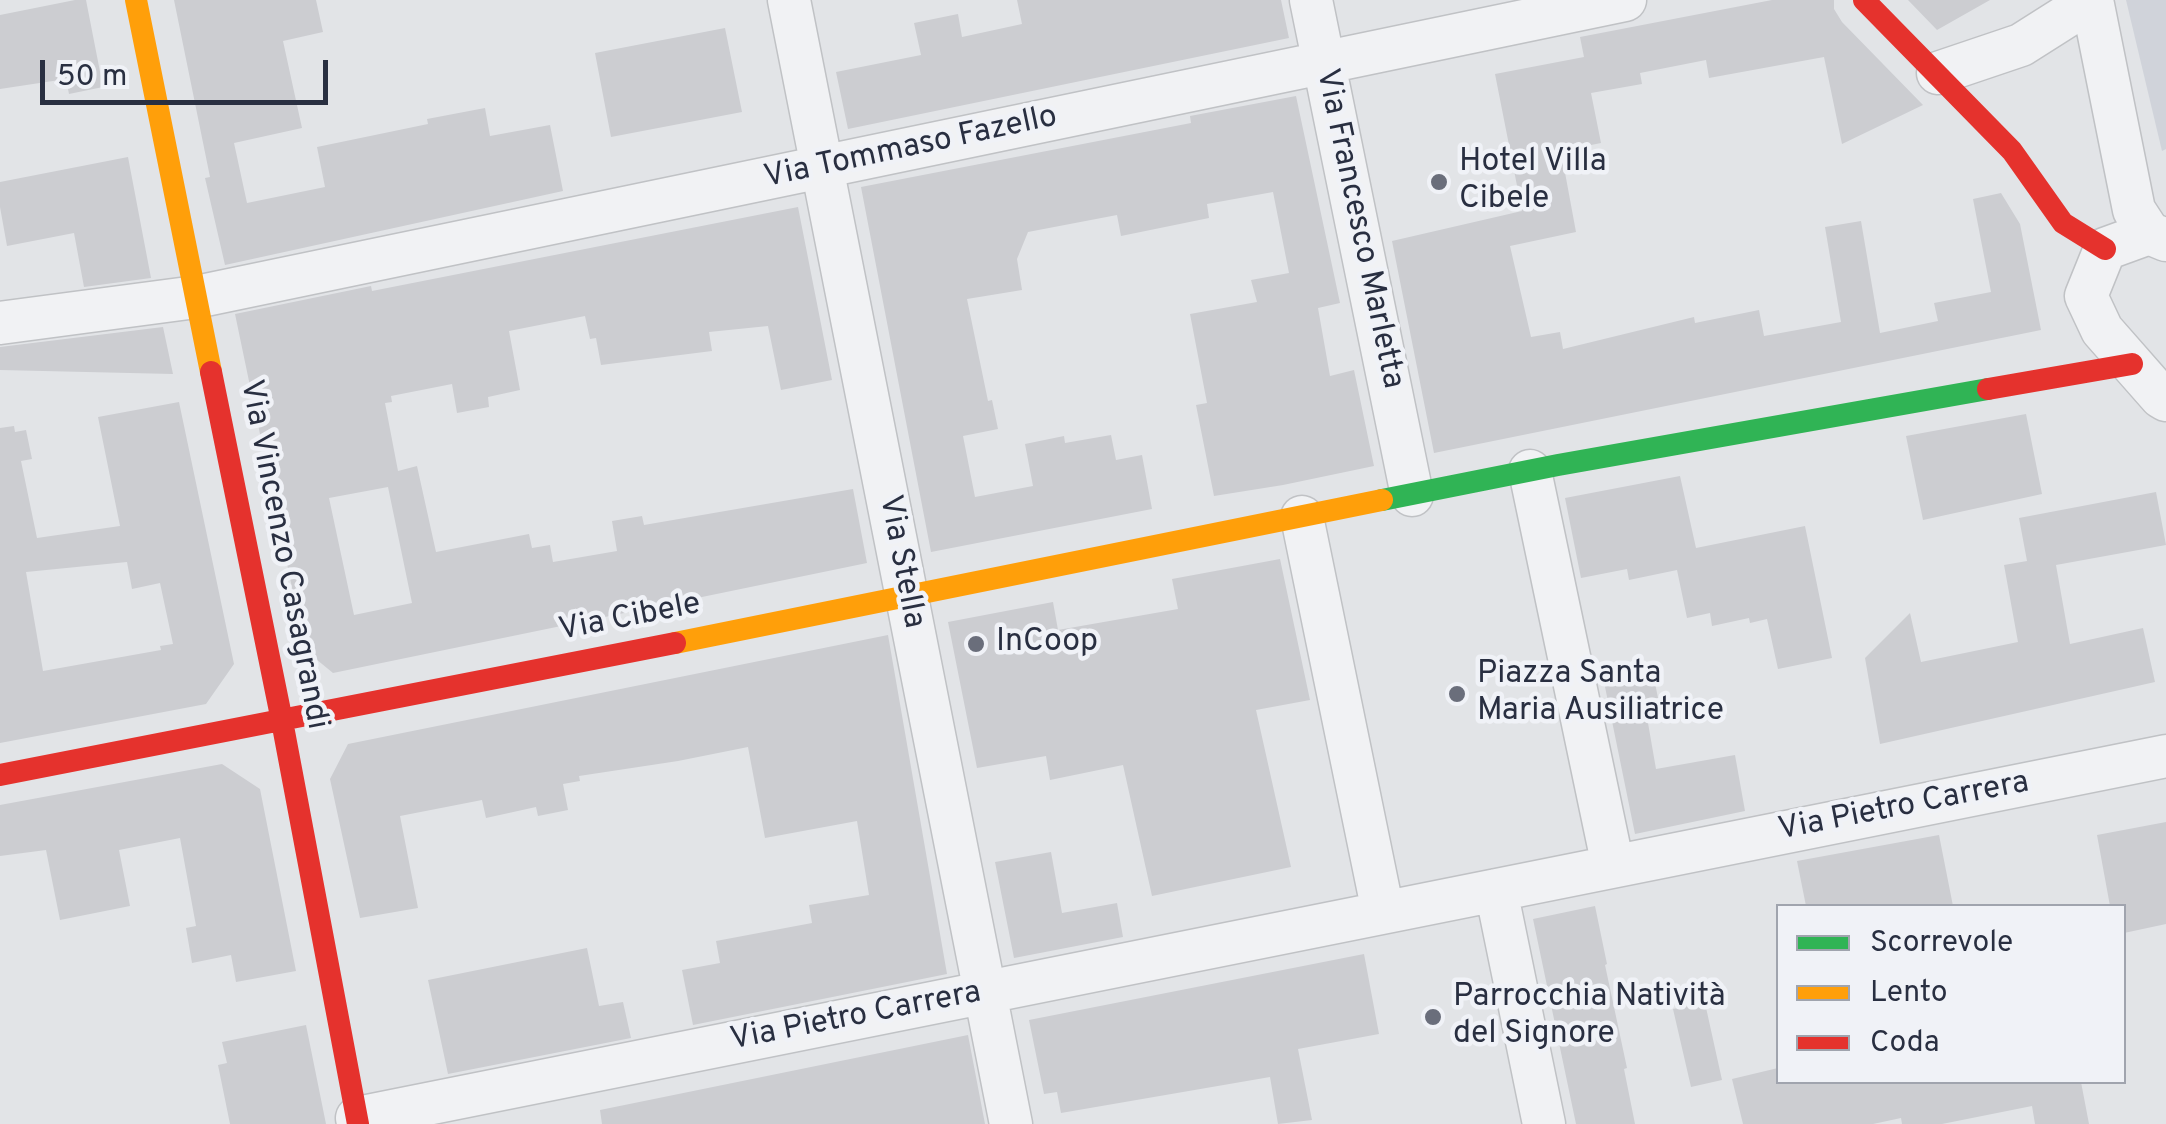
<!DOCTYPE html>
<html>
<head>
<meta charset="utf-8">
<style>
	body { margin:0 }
	#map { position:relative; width:2166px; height:1124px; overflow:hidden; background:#e2e4e7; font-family:Overpass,sans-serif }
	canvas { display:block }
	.legend { position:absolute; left:1776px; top:904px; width:350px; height:180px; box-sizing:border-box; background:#f0f2f7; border:2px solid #a0a4ae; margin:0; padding:12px 18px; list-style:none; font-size:30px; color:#292f41 }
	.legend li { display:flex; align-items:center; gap:20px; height:50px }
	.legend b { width:50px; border:2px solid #a0a4ae }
	.scale { position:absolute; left:40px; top:60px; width:288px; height:45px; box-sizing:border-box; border:5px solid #292f41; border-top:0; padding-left:12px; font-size:30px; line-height:35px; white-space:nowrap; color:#292f41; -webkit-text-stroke:8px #f0f2f7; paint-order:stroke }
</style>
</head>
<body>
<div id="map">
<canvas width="2166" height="1124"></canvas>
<ul class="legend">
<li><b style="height:12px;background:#30b455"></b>Scorrevole</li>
<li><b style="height:12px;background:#ff9f0a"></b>Lento</li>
<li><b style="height:12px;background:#e5322d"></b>Coda</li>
</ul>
<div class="scale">50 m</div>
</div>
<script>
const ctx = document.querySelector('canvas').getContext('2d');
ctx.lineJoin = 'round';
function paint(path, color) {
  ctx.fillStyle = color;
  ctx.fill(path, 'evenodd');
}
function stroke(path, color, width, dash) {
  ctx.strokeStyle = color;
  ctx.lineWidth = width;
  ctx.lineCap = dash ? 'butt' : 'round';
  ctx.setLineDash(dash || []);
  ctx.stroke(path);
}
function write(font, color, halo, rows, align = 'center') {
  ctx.font = font + ' Overpass,sans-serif';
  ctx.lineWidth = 9;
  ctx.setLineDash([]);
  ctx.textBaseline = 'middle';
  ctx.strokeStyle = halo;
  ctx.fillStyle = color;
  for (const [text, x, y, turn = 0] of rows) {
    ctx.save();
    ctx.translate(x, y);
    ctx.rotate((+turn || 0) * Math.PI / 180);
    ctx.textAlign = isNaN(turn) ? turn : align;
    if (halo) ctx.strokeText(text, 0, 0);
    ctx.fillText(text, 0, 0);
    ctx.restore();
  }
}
paint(new Path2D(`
	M2126,0H2166V149L2162,151Z`), '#d0d3da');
paint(new Path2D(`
	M75,0H86L103,87L69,94L66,79L0,89V15Z
	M174,0H316L323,32L283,41L302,128L234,143L247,203L325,187L317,147L428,124L427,119L485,108L490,136L550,125L563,191L225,265L205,178L210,177Z
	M1017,0H1281L1289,38L848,129L836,72L921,55L914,23L958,14L962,37L1022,24Z
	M1772,0H1834V9L1842,22L1923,105L1842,144L1824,57L1709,78L1706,60L1640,73L1642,84L1591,93L1601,143L1561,151L1576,232L1510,246L1531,337L1560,332L1563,349L1694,317L1695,323L1759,310L1764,336L1841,322L1825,227L1861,221L1880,333L1938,321L1934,303L1991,292L1973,199L2001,193L2020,224L2041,330L1434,453L1392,241L1522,211L1495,74L1584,57L1580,37Z
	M1908,0H1990L1937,30Z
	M725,28L742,112L611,137L595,53Z
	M1296,96L1340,303L1318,308L1330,376L1354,370L1374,466L1283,485L1214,496L1196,405L1207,403L1190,314L1257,302L1251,280L1289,273L1273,192L1207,204L1209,218L1121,236L1117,215L1028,232L1017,259L1022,290L967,299L988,401L992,400L998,429L963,436L975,497L1033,486L1025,444L1064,436L1065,443L1111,435L1116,460L1142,455L1152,509L931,552L861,187L1191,123L1190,116Z
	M128,157L151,278L84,287L74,233L7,246L0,207V182Z
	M798,207L832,380L781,390L768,326L709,332L712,351L601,365L596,338L590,339L585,316L509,331L520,390L488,397L489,407L457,413L452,384L391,396L392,402L385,403L398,471L417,466L436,552L529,534L532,548L550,545L553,562L617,551L612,521L642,516L644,525L853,489L867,563L333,673L305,650L235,314L371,286L372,291ZM388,487L412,603L354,615L329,498Z
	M163,327L173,374L0,370V347Z
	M179,402L234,664L206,704L0,743V428L14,426L15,432L26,430L32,459L21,461L37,538L120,526L98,417ZM127,562L132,589L160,583L173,644L160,646L161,650L43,671L26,572Z
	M2026,414L2042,494L1923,520L1906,436Z
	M1680,476L1696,548L1805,526L1832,658L1778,669L1767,619L1750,623L1749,618L1712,626L1710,613L1687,618L1677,570L1629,580L1627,569L1581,578L1565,498Z
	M2156,492L2166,545L2056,565L2070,644L2143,628L2155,682L1880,744L1865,658L1910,613L1921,662L2018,642L2004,565L2027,561L2019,518Z
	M1280,559L1310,700L1256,710L1291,867L1152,896L1123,765L1050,780L1046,756L977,768L948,622L1053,602L1058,630L1178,609L1172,579Z
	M888,635L947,974L693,1025L682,970L720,963L716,941L812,923L809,905L869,895L857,821L765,838L748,747L678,761L579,776L580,781L563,784L568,810L538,816L536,807L486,818L482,800L400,816L418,908L360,918L330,779L348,744Z
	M1652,668L1658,698L1644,700L1656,769L1735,755L1745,811L1635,834L1603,677Z
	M222,764L260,789L296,971L236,982L231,955L192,963L186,928L196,926L180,838L119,850L130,906L60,920L46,850L0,856V805Z
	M2166,822V924L2124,933V906H2110L2097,835Z
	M1939,835L1953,906H1806L1797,861Z
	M1051,852L1062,913L1117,903L1123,937L1014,958L995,862Z
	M1595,906L1607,964L1605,965L1627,1068L1624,1069L1635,1124H1576L1533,919Z
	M587,948L599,1006L623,1002L631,1038L448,1074L428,980Z
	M1364,954L1379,1034L1298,1049L1312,1120L1278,1124L1270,1077L1061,1113L1057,1092L1044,1094L1029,1020Z
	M1705,1003L1722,1080L1691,1087L1673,1009Z
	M306,1025L326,1124H230L218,1065L227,1063L222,1042Z
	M968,1035L985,1124H602L600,1110Z
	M1778,1068V1082H2081L2089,1124H2035L2032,1106L1942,1124H1902L1901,1118L1873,1124H1743L1732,1079Z`), '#cccdd1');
const street = new Path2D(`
	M789,0L1011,1124
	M1311,0L1412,495
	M2092,0L2134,210L2149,233
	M1938,73L2021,45L2092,0
	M2166,240L2149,233L2105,249L2086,296L2102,330L2161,397L2166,400
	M0,323L196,297L1625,0
	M1530,471L1613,866
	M1302,517L1383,912
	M1496,890L1544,1124
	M357,1118L2166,756`);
stroke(street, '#c0c2c5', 45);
stroke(street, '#f1f2f4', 42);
stroke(new Path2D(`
	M1382,500L1558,465L1988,389`), '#30b455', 22);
stroke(new Path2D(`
	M136,0L211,372
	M675,643L1382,500`), '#ff9f0a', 22);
stroke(new Path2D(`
	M1864,0L2012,151L2063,223L2105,249
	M211,372L282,721L358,1124
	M1988,389L2132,364
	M0,775L675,643`), '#e5322d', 22);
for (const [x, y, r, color] of [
	[1439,182,10,"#6a6e7b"],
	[976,644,10,"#6a6e7b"],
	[1457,694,10,"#6a6e7b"],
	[1433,1017,10,"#6a6e7b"]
]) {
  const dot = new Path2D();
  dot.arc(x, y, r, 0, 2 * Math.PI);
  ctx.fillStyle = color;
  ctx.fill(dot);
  stroke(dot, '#f0f2f7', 4);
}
write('32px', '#292f41', '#f0f2f7', [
	["Via Tommaso Fazello",911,149,-12],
	["Via Francesco Marletta",1358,229,78],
	["Via Vincenzo Casagrandi",282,555,79],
	["Via Stella",900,562,79],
	["Via Cibele",630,619,-11],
	["Via Pietro Carrera",1904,808,-11],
	["Via Pietro Carrera",856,1018,-11]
]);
write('32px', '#292f41', '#f0f2f7', [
	["Hotel Villa",1459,164],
	["Cibele",1459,201],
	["InCoop",996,644],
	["Piazza Santa",1477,676],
	["Maria Ausiliatrice",1477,713],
	["Parrocchia Natività",1453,999],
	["del Signore",1453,1036]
], 'left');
</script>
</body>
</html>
